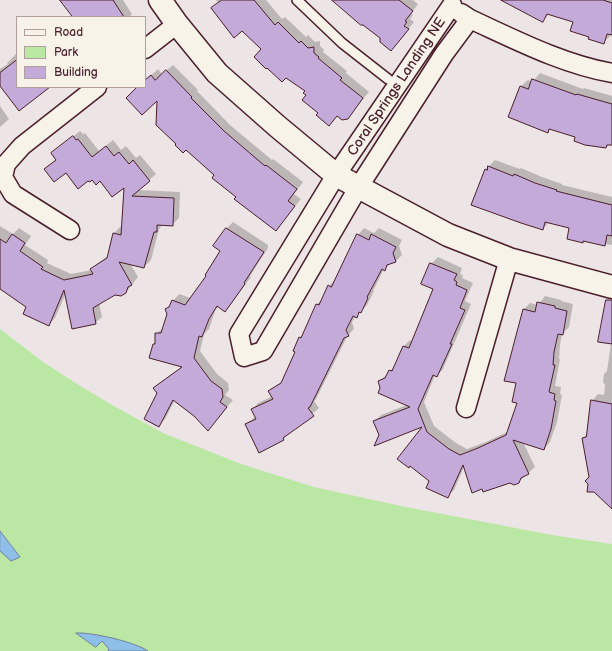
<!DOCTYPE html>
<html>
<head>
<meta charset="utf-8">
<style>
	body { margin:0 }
	#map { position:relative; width:612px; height:651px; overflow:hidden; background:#ede4e5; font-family:"Balsamiq Sans",sans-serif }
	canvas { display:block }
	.legend { position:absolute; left:16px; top:16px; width:130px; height:72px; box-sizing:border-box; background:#f7f3e8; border:1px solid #b29e9c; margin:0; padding:5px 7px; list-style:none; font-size:12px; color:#4a1f2b }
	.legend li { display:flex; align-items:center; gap:8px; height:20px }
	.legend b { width:20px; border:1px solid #b29e9c }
</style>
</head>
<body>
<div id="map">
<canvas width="612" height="651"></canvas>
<ul class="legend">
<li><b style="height:5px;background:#f7f3e8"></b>Road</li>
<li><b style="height:11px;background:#bbe7a5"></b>Park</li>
<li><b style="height:11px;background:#c3aad8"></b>Building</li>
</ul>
</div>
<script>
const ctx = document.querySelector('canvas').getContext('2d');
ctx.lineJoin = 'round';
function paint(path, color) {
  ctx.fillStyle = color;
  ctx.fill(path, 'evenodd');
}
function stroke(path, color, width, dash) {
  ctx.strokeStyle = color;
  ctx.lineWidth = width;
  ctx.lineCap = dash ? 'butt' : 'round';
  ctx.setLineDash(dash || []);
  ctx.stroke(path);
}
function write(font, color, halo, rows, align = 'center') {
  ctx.font = font + ' "Balsamiq Sans",sans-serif';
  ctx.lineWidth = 3;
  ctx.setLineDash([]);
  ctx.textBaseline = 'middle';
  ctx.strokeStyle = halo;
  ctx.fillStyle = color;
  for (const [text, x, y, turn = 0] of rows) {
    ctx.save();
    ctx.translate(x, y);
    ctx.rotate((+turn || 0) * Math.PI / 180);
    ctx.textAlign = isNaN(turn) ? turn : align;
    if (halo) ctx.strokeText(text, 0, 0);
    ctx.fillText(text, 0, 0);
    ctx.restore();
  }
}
paint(new Path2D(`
	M0,329L43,362L82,387L112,405L163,433L241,464L314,487L401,506L552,535L612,544V651H0Z`), '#bbe7a5');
const water = new Path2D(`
	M0,531L20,557L11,561L0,551Z
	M76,633C92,632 135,642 148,651H108L109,649L102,641L96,647Z`);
paint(water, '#8ebfe9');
stroke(water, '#737f9d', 1);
paint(new Path2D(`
	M59,0H123L132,14L129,17H78L62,0L60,1Z
	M216,0H266L282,19L285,17L306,37L308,35L315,42L320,41V46L324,50L323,52L347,71L346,73L369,92L347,118L338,115L329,124L319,113L307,95V90L263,49Z
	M334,0H413L418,4L411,14L413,15L410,19L414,22L397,43Z
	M511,0H612V34H611L610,36L603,43L590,36L574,22L549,14L542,21Z
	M17,53V87H49L19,109L0,84V69L8,64L7,63Z
	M173,65L198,90L197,91L230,125L272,160L273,159L303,182L294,194L301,199L276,229L237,197L186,149L177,144L159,98L138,87H145V81L158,69L162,74Z
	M540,73L583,89L584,88L612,96V144H610L606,147L550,129L548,131L521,86L528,80L532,82Z
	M0,106L9,119L0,127Z
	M80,131L83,134L85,133L99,151L113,140L121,150L126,146L136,158L140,155L156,174L138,190L180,192L179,218L172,225L163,224L159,229L151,260L144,267L130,263L138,277L126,292L115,293L99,303L102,317L95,323L66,293L55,318L48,325L28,307L0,288V226L13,234L19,228L31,236L25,245L48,260L47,263L71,274L92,270L98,263L108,256L114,233L120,227L123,228L125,186L66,172L46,169L57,159L52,153Z
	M495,160L520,169L521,168L542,177L562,184V185L612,197V245L584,241L583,242L571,227L549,222L543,229L485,170Z
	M233,222L268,245V248L250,276L251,277L231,304L225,311L219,306L215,311L209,329L204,334L200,351L217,374L228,383L229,390L225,395L233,400L214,423L194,415L175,400L165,419L159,426L158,393L155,388L161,382L183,366L154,344L156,342V334L164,327L168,314L166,309L171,304L173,301L179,294L191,298L207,275L221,251L214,246L227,228Z
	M364,228L374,233L379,228L402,240L399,246L402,255L396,261L391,263L384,269L373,291H374L367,305L357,316H356L352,322L354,329L348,335L316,399L314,401L319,408L283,439L246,424L256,416L252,410L258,403L273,396L269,391L284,380L297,352L294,351L300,337L304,334L317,304L324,298L329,286L336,279L358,235Z
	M438,257L462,268L460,274L463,275L462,278L473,283L465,301L471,304L443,369L437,376L435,375L424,402L434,426L456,443L467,449L486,442L509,431L518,402L517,382L524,309L530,303L538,305L545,296L561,300V301L573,304L569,327L562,334L560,345L559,359H560L555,386L561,387L560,394L562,395L557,422L550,442L544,449L523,442L535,467L518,482L464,467L454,490L447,496L410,465L399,459L425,425L376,444L380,435L374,422L381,415L407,405L381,388L379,381L388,374L396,364L404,346L410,340L413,341L434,288L431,264Z
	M612,312V508L590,477L583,438L587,434L592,401L598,394L604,395L605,385L603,382L604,374L607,371L611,343Z`), '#0003');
const building = new Path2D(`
	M60,0H113L124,17H73Z
	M222,0H254L275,25L278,22L299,43L301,41L308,48L314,47V53L319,57L318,58L342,78L340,80L363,98L348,119L342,120L337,116L329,126L316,115L318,113L302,100L306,95L303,93L305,91L286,78L282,82L267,68L266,69L254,57L261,49L242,31L234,38L211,8Z
	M332,0H399L413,11L405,21L407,22L404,26L409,29L391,51L380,42V38L363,25H361Z
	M501,0H603L612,3V35L607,34L604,44L588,39L589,37L570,31L573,22L547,14L543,22Z
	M17,60V87H50L19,111L0,86V73Z
	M166,70L192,97L191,98L224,131L265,166L266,165L297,189L288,201L295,206L276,231L234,199L236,197L212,178L214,175L186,150L183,153L175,145L176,144L156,125L157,101L142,115L126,98L137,87H145V80L151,75L155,80Z
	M532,79L576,95L577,94L612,104V145H607L606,148L585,145L574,141L575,137L549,129L548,133L508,117L520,86L528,89Z
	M73,136L76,140L78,139L92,157L106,146L114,156L119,152L129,164L133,160L150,181L132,196L174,198L173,226L157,225V232H154L144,268L119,262L132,285L128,287L126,293L121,296L115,295L93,308L96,324L72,329L64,290L49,326L23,314L26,307L0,289V239L6,243L12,234L25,243L20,251L43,267L41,269L64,280L93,274L90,269L107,258L113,233L121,235L124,188L112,197L100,181L96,185L92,180L90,182L88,181L78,189L66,173L54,182L44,169L56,160L51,153Z
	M488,166L513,176L514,174L535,183L557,190L556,191L612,205V236L607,235L605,246L583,241V243L567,239L569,228L545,222L543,230L521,223L471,205L485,169L487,170Z
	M226,228L264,252L244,283L245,284L225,312L217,306L209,319L202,337L199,336L194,358L211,381L222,389L223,397L220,402L227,407L208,431L194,416L173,400L159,427L144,419L157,393L153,388L182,367L149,358L153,344H155V333H161L167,314L165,309L169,307L172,300L185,305L206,276L205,275L220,251L213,246Z
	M357,234L369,240L371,234L396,247L393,253L396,262L387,265L385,271L382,269L367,297L368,298L361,313L359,312L357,318L353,316L346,330L349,336L344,338L310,407L308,408L314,416L283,438L284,440L259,453L245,424L256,419L251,409L273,399L268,391L281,383L295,352L293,351L299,337L301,338L316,304L319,305L328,285L331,287Z
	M430,263L457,274L454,280L457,282L456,285L467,290L460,308L465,310L450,344H452L437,377L433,375L418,409L427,432L449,449L460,455L478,448L506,435L517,403L512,402L516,383L504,381L523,309L535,312L537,302L555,306V308L567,311L563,335L558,334L554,352L553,365H555L549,392L555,394L554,400L556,401L551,429L544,450L513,440L529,474L521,478L519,483L514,485L510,483L483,492L482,489L472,493L463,465L448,498L426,488L429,481L410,466L409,468L397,459L422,427L374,446L379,435L373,421L410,407L378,393L380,388L378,381L385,378L389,370L392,371L403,346L409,348L433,289L421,284Z
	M606,300H612V344L598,342Z
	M591,400L612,404V509L594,492H587L588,484L585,481L589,477L582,438L586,437Z`);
paint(building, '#c3aad8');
stroke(building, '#4a1f2b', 1);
const lane = new Path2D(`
	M297,0L342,43L388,79`);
const street = new Path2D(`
	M452,5L336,175L239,334L244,357L263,351L358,188L444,54L470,19
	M461,13L470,19C516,40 562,64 612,73
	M145,49L177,24
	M70,230L13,194L3,177L6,164L22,146L97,87
	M466,408L509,259`);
const secondary = new Path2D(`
	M160,0L177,24L217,73L277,126L336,175L448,235L509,259L612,287`);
stroke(lane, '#4a1f2b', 12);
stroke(street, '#4a1f2b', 21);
stroke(secondary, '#4a1f2b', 25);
stroke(lane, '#f7f3e8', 9);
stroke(street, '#f7f3e8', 18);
stroke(secondary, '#f7f3e8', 22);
write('14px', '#4a1f2b', '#f7f3e8', [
	["Coral Springs Landing NE",397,87,-56]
]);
</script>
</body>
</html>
